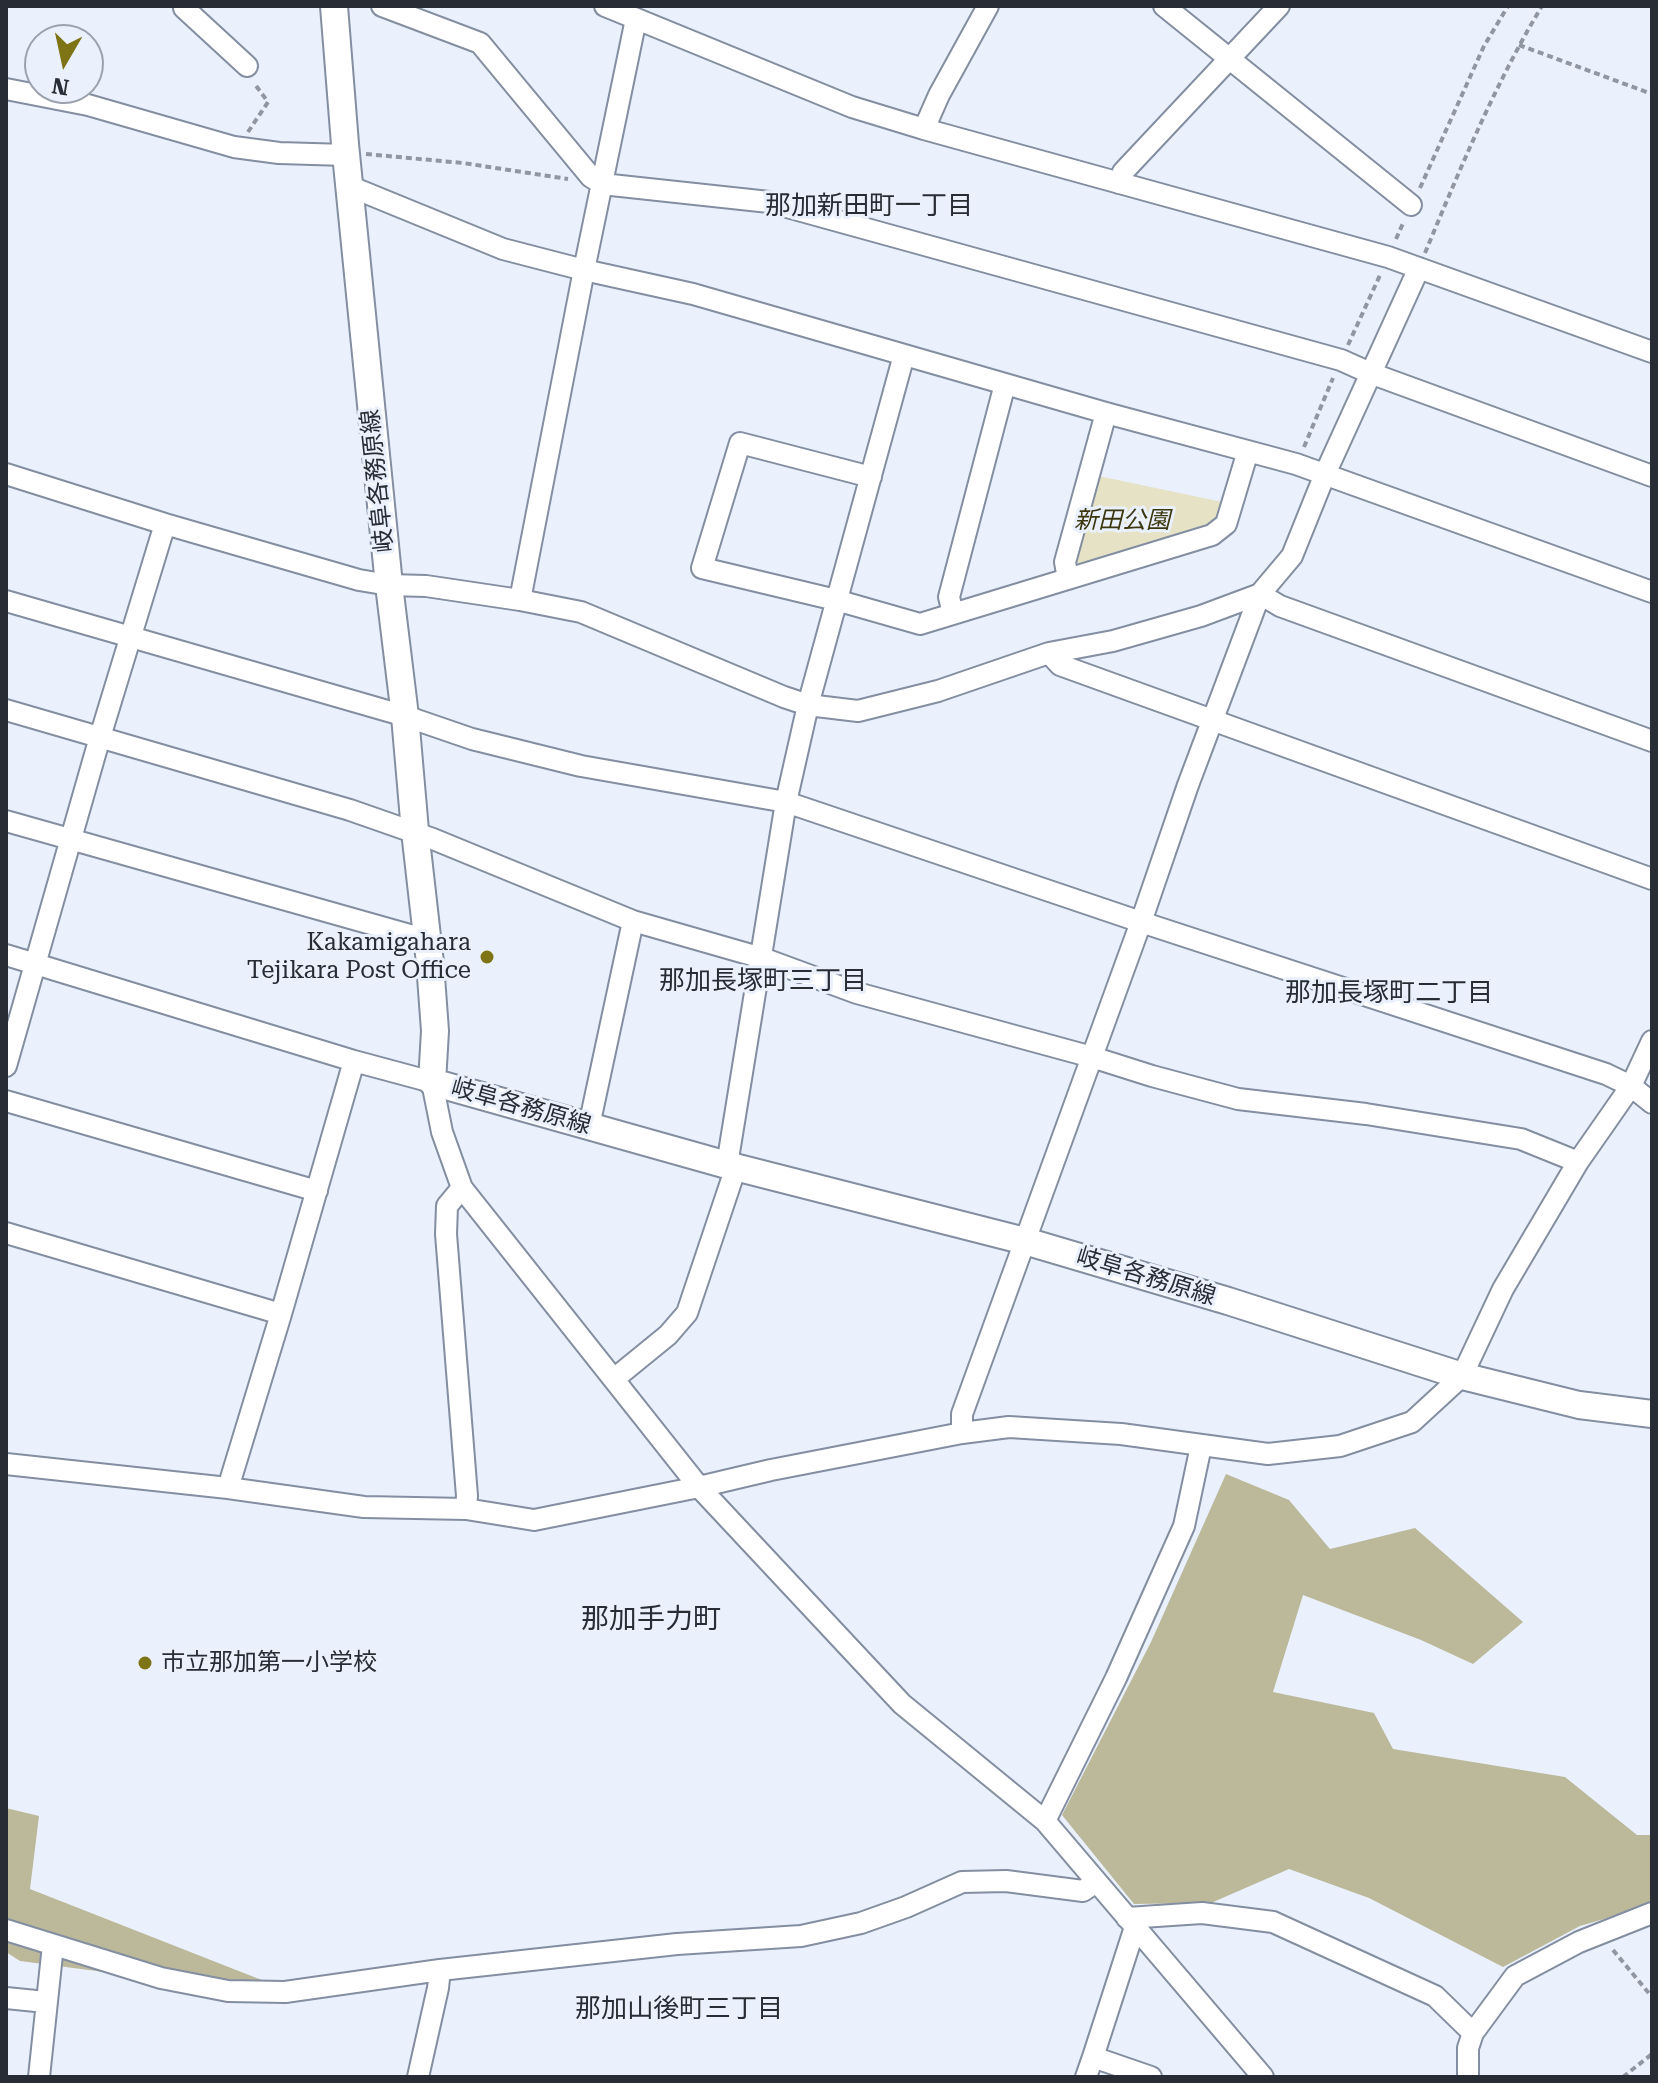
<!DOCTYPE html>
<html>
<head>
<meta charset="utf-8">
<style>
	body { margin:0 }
	#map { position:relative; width:1658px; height:2083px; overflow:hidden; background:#eaf1fd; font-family:"Roboto Serif",serif }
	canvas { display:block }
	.frame { position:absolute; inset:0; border:8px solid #282c34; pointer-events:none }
	.north { position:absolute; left:24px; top:24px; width:80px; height:80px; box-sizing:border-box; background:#eaf1fd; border:2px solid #9ca2ad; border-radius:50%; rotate:189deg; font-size:22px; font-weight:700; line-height:32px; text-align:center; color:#282c34 }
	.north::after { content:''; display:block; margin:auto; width:28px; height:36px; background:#7e7315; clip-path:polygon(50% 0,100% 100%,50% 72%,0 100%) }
</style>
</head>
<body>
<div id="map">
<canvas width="1658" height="2083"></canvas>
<div class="frame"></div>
<div class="north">N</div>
</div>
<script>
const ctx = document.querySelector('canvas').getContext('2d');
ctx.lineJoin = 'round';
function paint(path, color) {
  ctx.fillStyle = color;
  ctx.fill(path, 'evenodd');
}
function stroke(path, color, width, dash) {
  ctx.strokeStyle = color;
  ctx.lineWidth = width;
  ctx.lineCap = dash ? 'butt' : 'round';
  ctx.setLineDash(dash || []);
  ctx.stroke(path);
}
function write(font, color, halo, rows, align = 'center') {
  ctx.font = font + ' "Roboto Serif","Noto Sans JP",serif';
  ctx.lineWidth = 6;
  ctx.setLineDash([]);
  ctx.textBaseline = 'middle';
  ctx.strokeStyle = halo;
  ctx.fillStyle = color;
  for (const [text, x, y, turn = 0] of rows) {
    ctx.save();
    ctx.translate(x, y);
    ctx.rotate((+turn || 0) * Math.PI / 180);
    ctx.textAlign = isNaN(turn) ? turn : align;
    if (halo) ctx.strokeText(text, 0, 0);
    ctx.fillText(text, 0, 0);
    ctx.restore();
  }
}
paint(new Path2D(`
	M1089,474L1232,504L1226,524L1068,579Z`), '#e5e2c6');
paint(new Path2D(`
	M1226,1474L1289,1500L1330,1549L1415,1528L1523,1622L1473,1664L1421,1640L1303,1595L1273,1692L1374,1713L1393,1749L1565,1777L1637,1835H1652V1905L1580,1926L1503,1967L1369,1898L1289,1869L1211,1903L1134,1904L1062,1815L1151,1642Z
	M6,1808L39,1816L30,1889L310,1999L20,1961L6,1952Z`), '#bcb99a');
const minor = new Path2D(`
	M185,6L184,8L247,66
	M382,6L480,43L591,177L602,184L769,202L1341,360L1370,373L1652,476
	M605,6L852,107L924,129L1388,257L1652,352
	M1164,6L1411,205
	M6,89L88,105L234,147L279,153L346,155
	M924,129L939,95L988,6
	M1119,183L1123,172L1279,6
	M349,186L503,249L584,270L693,294L1106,413L1296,464L1652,592
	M6,474L165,524L359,580L389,585L426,586L520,600L581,612L784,697L808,705L858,711L938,691L1049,653L1113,641L1201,616L1260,594
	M871,477L740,443L702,568L836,600L920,624L1212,535L1226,524L1248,451
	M1068,579L1065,562L1106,413
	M1260,594L1280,606L1652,741
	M520,600L584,270L636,19
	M6,601L405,716L472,739L581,766L786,802L1141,922L1606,1074L1631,1086L1652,1103
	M953,614L949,597L1005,384
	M1049,653L1060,665L1652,879
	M6,710L350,810L433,839L633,921L762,958L857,993L1092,1057L1152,1076L1238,1099L1366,1114L1521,1139L1578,1162
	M6,821L410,935L427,936
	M6,955L354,1061L432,1082L442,1132L462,1188L699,1487L902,1704L1045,1821L1263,2077
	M6,1066L100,737L165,524
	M6,1101L317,1191
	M589,1126L633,921
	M727,1165L786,802L808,705L904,355
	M462,1188L447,1206L446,1234L467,1496L466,1509
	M6,1233L281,1314
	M614,1379L668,1335L687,1313L736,1167
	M962,1433V1414L1141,922L1188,785L1260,594L1292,556L1325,474L1419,268
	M6,1464L228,1488L364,1507L466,1509L534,1520L699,1487L771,1470L962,1433L1009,1427L1121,1434L1268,1454L1340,1446L1412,1422L1462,1376L1503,1289L1578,1162L1631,1086L1652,1041
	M228,1488L281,1314L354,1061
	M1045,1821L1116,1678L1184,1526L1201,1446
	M1127,1918L1202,1913L1273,1922L1435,1996L1473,2033
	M6,1930L161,1978L228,1991L285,1992L440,1970L677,1944L801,1936L861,1923L906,1907L962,1882L1006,1881L1083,1891L1096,1882
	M6,1998L46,2002
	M1093,2057L1135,1927
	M39,2077L53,1945
	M418,2077L438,1988L440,1970
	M1086,2077L1093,2057L1151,2077
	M1468,2077V2048L1473,2033L1515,1976L1579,1942L1652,1913`);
const major = new Path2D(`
	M334,6L345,144L389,585L405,716L415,831L430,963L435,1031L432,1082L727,1165L1025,1241L1228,1301L1462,1376L1579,1405L1652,1414`);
stroke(minor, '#838ea0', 24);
stroke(major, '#838ea0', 30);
stroke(new Path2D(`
	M1519,45L1652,94
	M248,132L268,102L254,83
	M366,154L463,163L568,179
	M1420,188L1484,46L1508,6
	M1396,239L1404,221
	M1425,253C1460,169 1495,84 1542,6
	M1348,345L1381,273
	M1304,447L1333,378
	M1613,1950L1652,1997
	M1623,2077L1652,2054`), '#9197a1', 4, [6, 4]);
stroke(minor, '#fff', 20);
stroke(major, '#fff', 26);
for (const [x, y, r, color] of [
	[487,957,8,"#7e7315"],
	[145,1663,8,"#7e7315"]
]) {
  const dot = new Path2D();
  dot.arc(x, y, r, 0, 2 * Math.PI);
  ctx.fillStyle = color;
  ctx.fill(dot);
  stroke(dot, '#eaf1fd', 3);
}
write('24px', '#282c34', '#eaf1fd', [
	["岐阜各務原線",378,481,-96],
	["岐阜各務原線",521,1107,16],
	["岐阜各務原線",1146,1277,17]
]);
write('italic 24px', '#3c370f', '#eaf1fd', [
	["新田公園",1122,521]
]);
write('24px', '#282c34', '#eaf1fd', [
	["Kakamigahara",471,943],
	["Tejikara Post Office",471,971],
	["市立那加第一小学校",161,1663,"left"]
], 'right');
write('26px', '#282c34', '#eaf1fd', [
	["那加新田町一丁目",869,206],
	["那加長塚町三丁目",763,981],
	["那加長塚町二丁目",1389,993],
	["那加山後町三丁目",679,2009]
]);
write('28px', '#282c34', '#eaf1fd', [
	["那加手力町",651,1620]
]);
</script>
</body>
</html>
